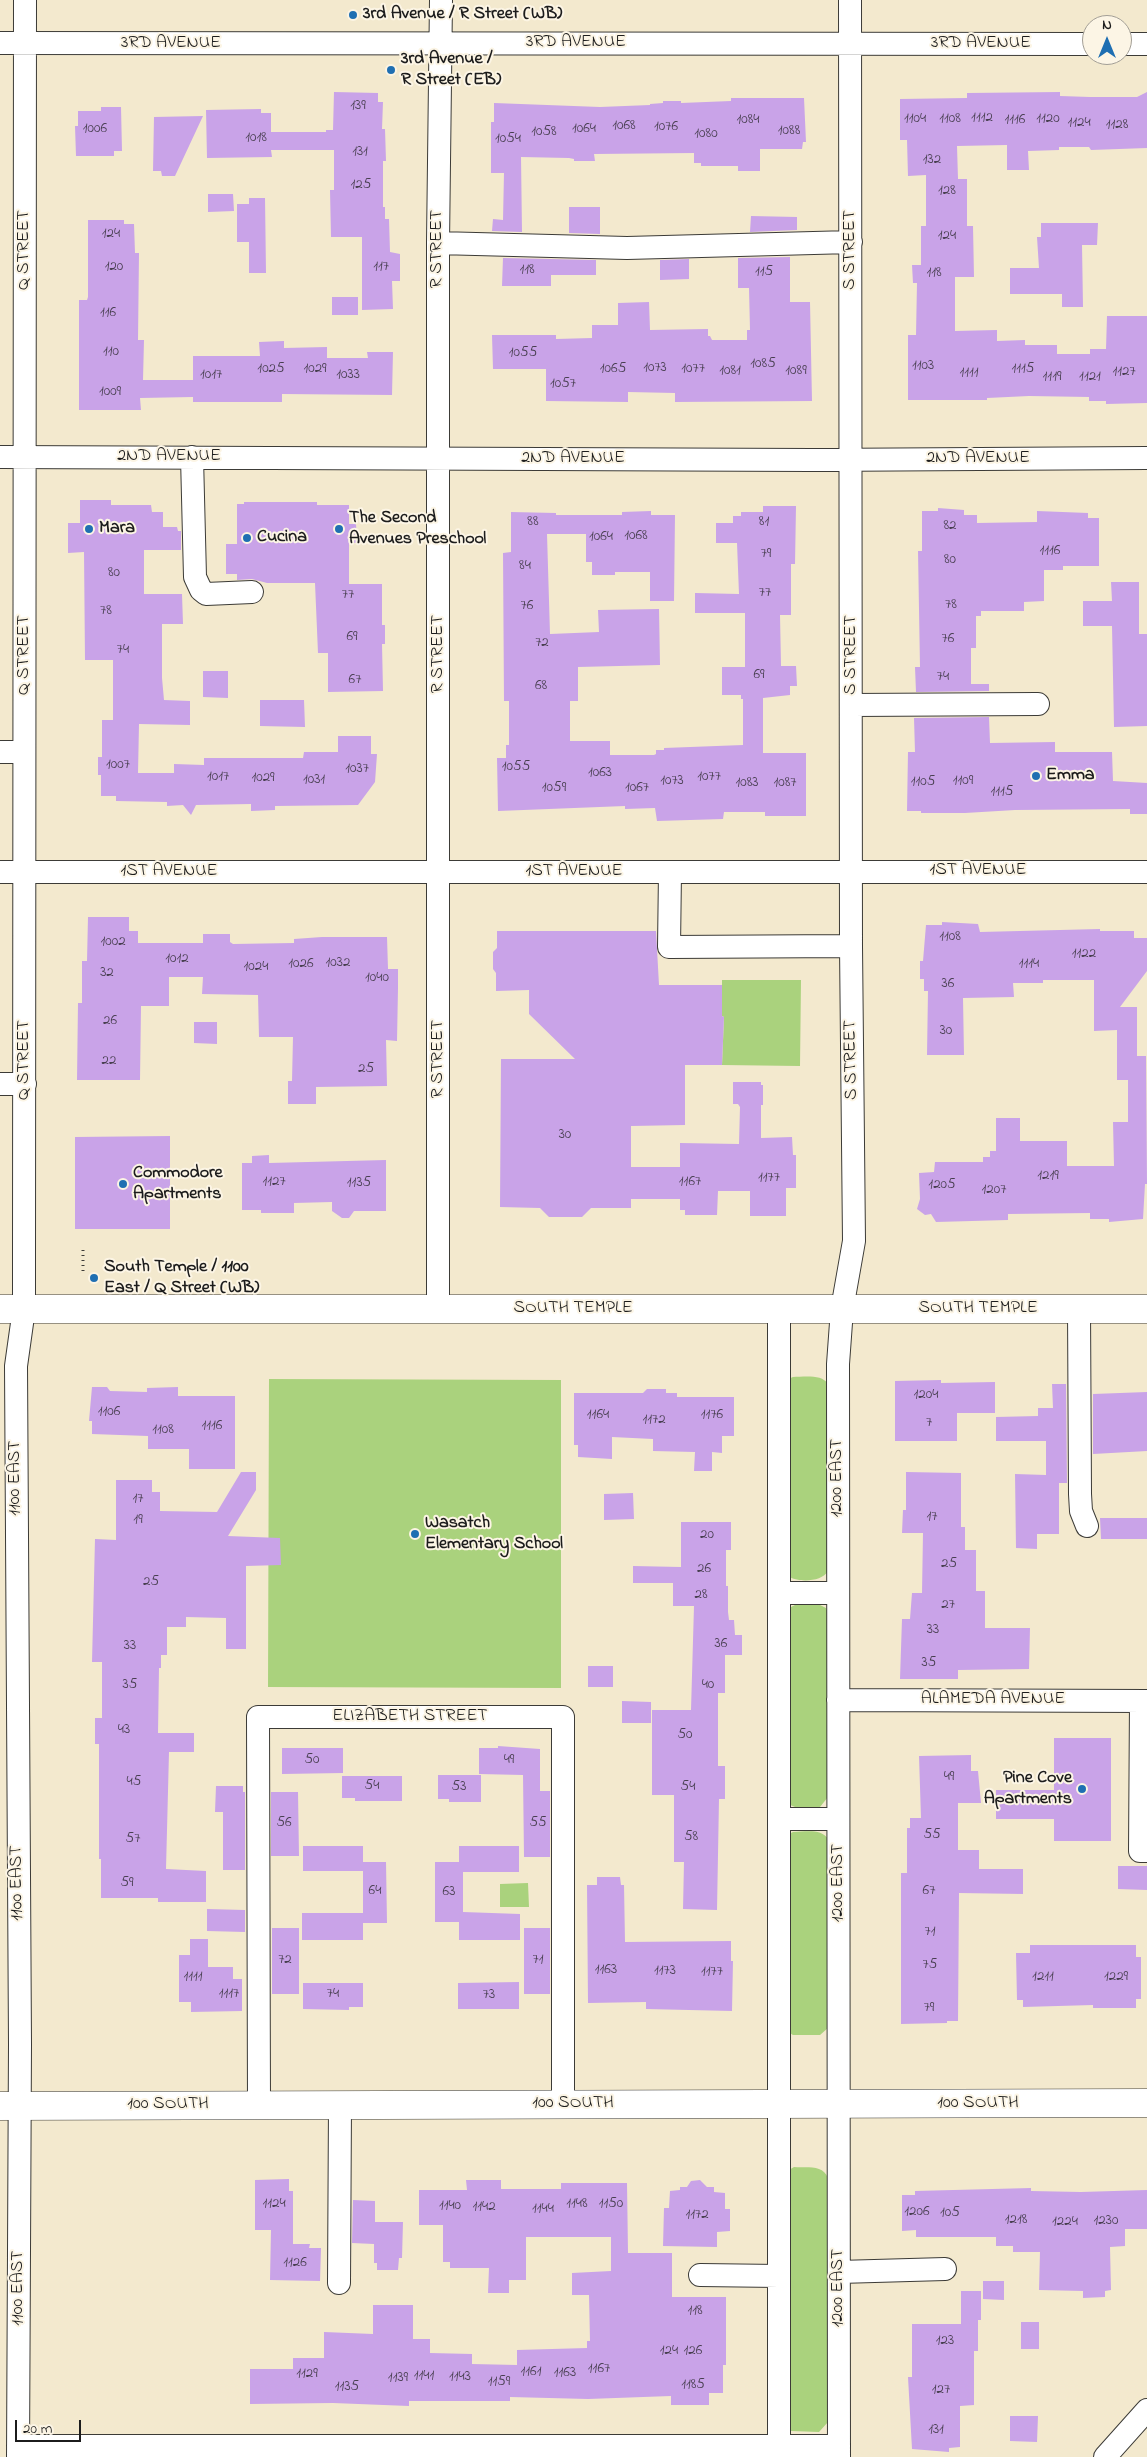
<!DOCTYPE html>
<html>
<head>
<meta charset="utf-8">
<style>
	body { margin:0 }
	#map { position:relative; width:1147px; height:2457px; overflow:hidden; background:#f3e9ce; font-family:"Indie Flower",sans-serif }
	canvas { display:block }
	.north { position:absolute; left:1082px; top:15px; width:50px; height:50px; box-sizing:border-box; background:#fcf5e5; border:1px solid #a29e95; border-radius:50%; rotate:0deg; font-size:14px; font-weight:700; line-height:20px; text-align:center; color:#1c1c1c }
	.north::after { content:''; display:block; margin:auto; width:18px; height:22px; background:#1f6fb2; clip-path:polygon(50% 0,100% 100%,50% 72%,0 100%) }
	.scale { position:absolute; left:15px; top:2420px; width:66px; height:22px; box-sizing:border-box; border:2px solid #1c1c1c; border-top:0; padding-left:6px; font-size:15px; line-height:18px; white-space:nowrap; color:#1c1c1c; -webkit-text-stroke:4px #fcf5e5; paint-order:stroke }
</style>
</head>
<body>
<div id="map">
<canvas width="1147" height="2457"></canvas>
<div class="north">N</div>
<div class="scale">20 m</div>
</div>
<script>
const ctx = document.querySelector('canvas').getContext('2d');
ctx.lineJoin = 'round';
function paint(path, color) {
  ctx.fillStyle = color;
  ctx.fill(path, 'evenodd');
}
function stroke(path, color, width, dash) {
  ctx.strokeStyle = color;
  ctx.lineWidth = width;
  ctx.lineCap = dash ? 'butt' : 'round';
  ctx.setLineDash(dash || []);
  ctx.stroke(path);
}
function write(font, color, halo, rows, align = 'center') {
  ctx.font = font + ' "Indie Flower",sans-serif';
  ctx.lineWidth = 4;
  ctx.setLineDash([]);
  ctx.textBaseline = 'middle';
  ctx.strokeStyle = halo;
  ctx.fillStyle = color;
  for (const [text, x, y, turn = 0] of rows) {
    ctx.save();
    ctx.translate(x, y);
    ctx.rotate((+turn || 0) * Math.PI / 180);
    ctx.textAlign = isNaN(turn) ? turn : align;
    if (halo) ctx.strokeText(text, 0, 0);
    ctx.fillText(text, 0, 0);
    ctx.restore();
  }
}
paint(new Path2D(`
	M722,980H801L800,1066L722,1065L724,1017L722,1016Z
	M793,1377C804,1377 822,1374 828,1384V1571C822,1582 798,1583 788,1576V1379Z
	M269,1379L561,1380V1688L268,1687Z
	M795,1605H820L826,1608L829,1615L828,1797L820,1807H795L788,1804L789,1608Z
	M793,1832C806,1832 821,1828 829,1840L828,2028L820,2035H793L788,2032L789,1834Z
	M528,1883L529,1907H500V1884Z
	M794,2167C807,2168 823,2164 828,2178V2422L819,2432L791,2431L786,2428L789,2170Z`), '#aad27d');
paint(new Path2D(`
	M334,92L378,93V102H383L382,129H385L386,161H383V207H385V219H389L390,252L400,254V281H392L393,309L362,310V237H331L330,190H334V150H271L272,157L207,158L206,110L261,109V113H271V132H326V130H333Z
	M1060,92V96L1090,97H1137L1147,92V148L1091,150L1089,147H1059V150L1028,151L1029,170H1007V145L957,146L958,179H967V226H973L974,277H955V331L997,330V341L1025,340V345H1057V354H1090V349H1106L1107,316H1147V403L1106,404V401H1089V397L1029,396L987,398V400H908V335H916L917,283H913L912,265H921V226H926V175L908,176L907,140H900V99L967,98V93Z
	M731,98H804L806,142H803L802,149H760V171H738V166H701V163H694V153L594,154L595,161H574V159L569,158L521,157L522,232L492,231L493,219L503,220L504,173H491V122H494V103L600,107L650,105V104L663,103V101H681V103L731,101Z
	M101,107H121L122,151H114V156H76L75,126H78V111H101Z
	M203,116L175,176H162L161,171H153L154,117Z
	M208,194H233L234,211L208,212Z
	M249,198H265L266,273H249V242H237V204H249Z
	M569,207H600V234L569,233Z
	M751,216L797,217V230L750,232Z
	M88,220H124V224H134L135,253H139L138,340H144L143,380H193V356H260L259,342L284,341V348L327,347V358H368L367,352H393L392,395L282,394V402H193V397L140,398L141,410H79V300H87L88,297Z
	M1041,223H1098L1097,245H1082L1083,307H1062V294H1010V268H1039L1037,237H1041Z
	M790,257V302H810L812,401L675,402V393L628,392V402L546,401V369H493L492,335H556V339L592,338V325H618V303L649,302L650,330L708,329V336H710L712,340H747V330H750L749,288H738V258Z
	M503,258L596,260V275H551V286H502Z
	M689,259V279L660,280V260Z
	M332,297H358V315H332Z
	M80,500H111V505H151L152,512H163V527H177L178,531H181V550H144V594H182L183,624H162V678L164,700L190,701V725L139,724L138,773H174V764L204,765V758H303L304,752H338V736H371V754H377L375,782L358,805L275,806V810L251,811V804L196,805L191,815L183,805L167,806V802L116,801V796H101V775H98V757H102V720H113V660H85L84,552L68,553V523H80Z
	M244,502H317V505H349V524H356L357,543H349V584H382V625H385V644H382L383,691L328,692V653H318L315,583H267L252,579L237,580V574H226V544H237V504H244Z
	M763,506H796L795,564H791V615H780L781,666H796L797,686H790V695L763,698V753H806V816H765V812H724L723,819L657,821L655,808L625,809V806L498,811L497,758H506V745H509V701H504L503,553L511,552V512L556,513V515H622V512L651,511V515H675L674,601H650V572H615V575H592V562H586V534H547L550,634L599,632L598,610L659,609L660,665L578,667V701H570V741H610V755H654L656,754V750H664V748L743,745V699H741V695H722V667H745V613H695V593L739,594L737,543H716V523H733V516H741V512H763Z
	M938,508L964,510V515H977V523L1037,522V511L1088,513V518H1099V566H1063V570H1044V601L1024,602V611H981V616H976V648H971V684H989V691L916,692L915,667H920L918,551H922V511H938Z
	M1111,582H1139V634H1147V726L1114,727L1112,626H1083V601H1112Z
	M203,671H228V698L203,697Z
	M260,700H304L305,727L260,726Z
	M989,717L990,743L1055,742V752H1112L1113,781L1147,783V814H1130V809L1015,810L965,813H921V811H907L908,752H915L914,718Z
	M88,917H129V931H138V943H203V934H230V942L233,944L294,943V939L322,937H387L388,969H398V988L397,1041L386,1040L387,1086L316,1087V1104H288V1081H292L293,1037H259L258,995L202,994L203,977H169V1006H141L140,1080H77L78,1003H82V961H87Z
	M942,922L978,924L980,932L1100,929V931H1134V938H1147V971L1120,1007H1137V1056H1146L1147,1184H1145L1143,1219L1109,1222V1219H1090V1213L1008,1214V1220L936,1222L931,1214L925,1215L917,1209L920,1199L919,1173L934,1172L935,1162H983V1157H990V1151H996V1118H1020V1141H1067V1166H1114L1113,1122H1128V1080H1117V1030L1094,1031V980H1043V983H1013L1014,997L963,998L964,1055H927L928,991H924V979H920V961H923L926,925H942Z
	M497,931H656L659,985H722V1016L724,1017L722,1065H685V1125L631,1126V1167H680V1143L739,1144L740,1107L738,1104H733V1082H761V1085H763V1105H761V1138L792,1137L793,1155H796V1188H786V1216H750V1191H718L717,1215H685V1210H680V1199H631V1208H591L582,1217H549L540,1208L500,1207L501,1059H575L529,1014V990L496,991V973L493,969V952L497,948Z
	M194,1022H217V1044L194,1043Z
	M170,1136V1229H75V1137Z
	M269,1155V1163L386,1160V1211H354L349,1218H342L332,1211V1202L294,1203V1213H261V1210H242V1163H252V1156Z
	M941,1380V1383L995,1382V1413H957V1441H895V1381Z
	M1052,1384H1066L1067,1483H1059V1534H1037V1549L1016,1548L1015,1474L1046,1475V1441H996V1417L1038,1416V1408H1053Z
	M92,1387H107L110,1391L147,1392V1388L178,1387V1396H235V1469H189V1449H148V1436L92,1434V1421H89Z
	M647,1389H666V1393H677V1397H734V1436H722V1453L712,1452V1471H694L695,1452L653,1451V1439L612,1437V1459L578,1457V1445H574V1393H643Z
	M1147,1392V1451L1093,1454V1394Z
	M241,1472H256V1490L228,1536L280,1538L281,1565L246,1566V1649H226V1618L186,1617V1627H167V1655H161V1668H159L158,1733H194V1752H169L166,1869L206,1871V1902H158V1898H101V1859H99V1744H95V1718H102V1662H92L95,1539L116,1540V1480H152V1492H160V1511L217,1512Z
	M906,1472L961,1473V1527H965V1550H976V1591H985V1628H1030L1029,1669L958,1670V1679H900L902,1619H910L912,1593H922L923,1533H902L903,1510H906Z
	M633,1493L634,1519L604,1520V1494Z
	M1100,1518H1147V1539H1101Z
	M681,1522H731V1550H726V1586H728V1612L729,1620H734L735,1635H742V1655H725V1693H718V1766H725V1799H719L717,1910L683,1909L684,1862H674V1795H652V1710H691L694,1606H673V1583H633V1566L681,1567Z
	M588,1666H613V1687H588Z
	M622,1701L651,1702V1723H622Z
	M1054,1738H1111V1841H1054V1819H996V1790H1054Z
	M498,1746L540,1749V1791H550V1857H524L523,1775L479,1774V1748H498Z
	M282,1748H343V1773L282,1774Z
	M971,1755V1771H978L981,1803H958V1850H979V1869H1023V1894L959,1893L958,2021H947V2023L901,2024V1873H907V1828H910V1818H921L919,1756Z
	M438,1775H481V1802H449V1799H438Z
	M342,1776H402V1801H355V1798H342Z
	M216,1786H243V1792H245V1870H223V1812H215Z
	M271,1792H298L299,1856H271Z
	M303,1846H363V1862H386L387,1923H363V1871H303Z
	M459,1846H519V1872H463V1912L520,1914V1940H459V1922H435V1862H459Z
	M1118,1866H1147V1890L1118,1889Z
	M597,1877H620L621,1885H624L625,1942L731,1941V1961H733L732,2011L646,2009V2002L588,2003L587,1885H597Z
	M207,1909L245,1910V1932L207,1931Z
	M302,1913H363V1940H302Z
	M272,1928H299V1994H272Z
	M524,1928H550V1994H524Z
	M190,1939H208V1967H233V1979H242V2011L191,2012V2002H179V1955H190Z
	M1030,1945H1136V1957H1141V1999H1136V2008H1093V2005L1023,2007V2000H1017L1016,1953H1030Z
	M519,1982V2009H458V1983Z
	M303,1983H363V2007H349V2010L303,2009Z
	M289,2179V2191H293V2244H310L309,2248H321L320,2281L270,2280L271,2230H255V2180Z
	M466,2180H501V2189H561V2183H627L628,2253H672V2297H726V2365H723V2393H709V2405H671V2396L588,2399L510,2397V2401H409V2406L333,2403L250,2404V2369H293V2358H324V2332L373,2334V2305H413V2339H430V2353L472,2354V2364L517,2365V2350L587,2348V2341H590L589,2295H572V2273L611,2271V2237H526V2280H509V2293H488L489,2268H450V2262H443V2225H419V2190H467Z
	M700,2180L707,2187H714V2192L725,2193V2209H730V2231L717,2232V2247L663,2246L664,2208H669L670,2191L680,2190V2187H687L691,2181Z
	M1031,2188V2191L1081,2192L1147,2190V2229H1125V2246L1110,2247L1111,2290L1105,2291V2297L1083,2298V2291L1039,2290L1040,2252H1013V2246H996V2237H916V2230L902,2231V2195H915V2191Z
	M353,2200L375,2201V2222H403L402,2258H399L398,2270H377V2263H374V2244L352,2243Z
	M983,2281H1004V2300L983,2299Z
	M961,2291H981V2320H978V2351H974V2405L960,2406V2447L949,2448V2452L912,2449L908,2377H912V2324H961Z
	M1021,2322H1039V2349H1021Z
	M1010,2416H1038L1037,2442L1010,2441Z`), '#c9a3e8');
const minor = new Path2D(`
	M0,43L1092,44
	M1122,44H1147
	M438,243L627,248L851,242
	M0,457L812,460L1147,458
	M192,457L195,577L201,590L206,594L252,592
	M851,705L1038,704
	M0,752H24
	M0,872H1147
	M670,872L669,947L851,946
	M0,1084H25
	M438,1308V243L441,0
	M779,1309V2457
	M1079,1309L1080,1494L1081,1511L1087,1526
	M779,1593H838
	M838,1700L1147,1701
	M1141,1701L1140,1851H1147
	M779,1819H838
	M259,2105L258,1717H563V2104
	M839,2272L945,2269
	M700,2275L779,2276
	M339,2283L340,2105
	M18,2446H839
	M18,2457L20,2044L16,1366L24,1309V1250L25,0
	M839,2457L838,1364L842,1309L854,1241L851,946L850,0
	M1105,2457L1147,2410`);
const major = new Path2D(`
	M0,1309H1147
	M0,2106L1147,2103`);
stroke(minor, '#3c3b37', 24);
stroke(major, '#3c3b37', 29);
stroke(new Path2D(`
	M83,1250V1271`), '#3c3b37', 3, [1, 4]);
stroke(minor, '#fff', 22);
stroke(major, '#fff', 28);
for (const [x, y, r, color] of [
	[353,15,5,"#1f6fb2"],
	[391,70,5,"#1f6fb2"],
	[89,529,5,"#1f6fb2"],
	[339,529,5,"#1f6fb2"],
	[247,538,5,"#1f6fb2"],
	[1036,776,5,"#1f6fb2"],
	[123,1184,5,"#1f6fb2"],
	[94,1278,5,"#1f6fb2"],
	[415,1534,5,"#1f6fb2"],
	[1082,1789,5,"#1f6fb2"]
]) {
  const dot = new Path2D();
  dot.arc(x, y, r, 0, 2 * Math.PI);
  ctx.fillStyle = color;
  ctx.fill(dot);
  stroke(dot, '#fcf5e5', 2);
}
write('15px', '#473e4f', null, [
	["139",358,107],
	["1112",982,119],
	["1104",915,120],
	["1108",950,120],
	["1120",1048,120],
	["1084",748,121],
	["1116",1015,121],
	["1124",1079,124],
	["1128",1117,126],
	["1068",624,127],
	["1076",666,128],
	["1006",95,130],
	["1064",584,130],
	["1088",789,132],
	["1058",544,133],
	["1080",706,135],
	["1018",256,139],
	["1054",508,140],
	["131",360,153],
	["132",932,161],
	["125",361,186],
	["128",947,192],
	["124",111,235],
	["124",947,237],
	["120",114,268],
	["117",381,268],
	["118",527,271],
	["115",764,273],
	["118",934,274],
	["116",108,314],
	["110",111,353],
	["1055",523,354],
	["1085",763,365],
	["1103",923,367],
	["1073",655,369],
	["1025",271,370],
	["1029",315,370],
	["1065",613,370],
	["1077",693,370],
	["1115",1023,370],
	["1081",730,372],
	["1089",796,372],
	["1127",1124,373],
	["1111",969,374],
	["1017",211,376],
	["1033",348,376],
	["1119",1052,378],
	["1121",1090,378],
	["1057",563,385],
	["1009",110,393],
	["88",533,523],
	["81",764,523],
	["82",950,527],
	["1068",636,537],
	["1064",601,538],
	["1116",1050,552],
	["79",766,555],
	["80",950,561],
	["84",525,567],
	["80",114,574],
	["77",765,594],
	["77",348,596],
	["78",951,606],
	["76",527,607],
	["78",106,612],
	["69",352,638],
	["76",948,640],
	["72",542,644],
	["74",123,651],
	["69",759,676],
	["74",943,678],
	["67",355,681],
	["68",541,687],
	["1007",118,766],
	["1055",516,768],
	["1037",357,770],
	["1063",600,774],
	["1017",218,778],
	["1077",709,778],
	["1029",263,779],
	["1031",314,781],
	["1073",672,782],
	["1109",963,782],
	["1105",923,783],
	["1083",747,784],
	["1087",785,784],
	["1059",554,789],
	["1067",637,789],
	["1115",1002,793],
	["1108",950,938],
	["1002",113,943],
	["1122",1084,955],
	["1012",177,960],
	["1032",338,964],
	["1026",301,965],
	["1114",1029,965],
	["1024",256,968],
	["32",107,974],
	["1040",377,979],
	["36",948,985],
	["26",110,1022],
	["30",946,1032],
	["22",109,1062],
	["25",366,1070],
	["30",565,1136],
	["1219",1048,1177],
	["1177",769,1179],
	["1127",274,1183],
	["1167",690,1183],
	["1135",359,1184],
	["1205",942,1186],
	["1207",994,1191],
	["1204",926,1396],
	["1106",109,1413],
	["1164",598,1416],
	["1176",712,1416],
	["1172",654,1421],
	["7",929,1424],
	["1116",212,1427],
	["1108",163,1431],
	["17",138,1500],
	["17",932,1518],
	["19",138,1521],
	["20",707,1536],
	["25",949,1565],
	["26",704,1570],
	["25",151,1583],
	["28",701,1596],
	["27",948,1606],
	["33",933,1631],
	["36",721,1645],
	["33",130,1647],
	["35",929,1664],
	["35",130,1686],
	["40",708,1686],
	["43",124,1731],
	["50",685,1736],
	["50",312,1761],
	["49",509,1761],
	["49",949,1778],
	["45",134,1783],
	["54",372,1787],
	["53",459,1788],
	["54",688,1788],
	["56",284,1824],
	["55",538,1824],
	["55",932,1836],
	["58",691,1838],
	["57",133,1840],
	["59",127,1884],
	["64",375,1892],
	["67",929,1892],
	["63",449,1893],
	["71",930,1933],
	["72",285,1961],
	["71",538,1961],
	["75",930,1966],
	["1163",606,1971],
	["1173",665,1972],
	["1177",712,1973],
	["1111",193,1978],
	["1211",1043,1978],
	["1229",1116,1978],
	["1117",229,1995],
	["74",333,1995],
	["73",489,1996],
	["79",929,2009],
	["1124",274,2205],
	["1148",577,2205],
	["1150",611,2205],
	["1140",450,2207],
	["1142",484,2208],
	["1144",543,2210],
	["1206",917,2213],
	["105",950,2214],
	["1172",697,2216],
	["1218",1016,2221],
	["1230",1106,2222],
	["1224",1065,2223],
	["1126",295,2264],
	["118",695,2312],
	["123",945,2342],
	["124",669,2352],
	["126",693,2352],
	["1167",599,2370],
	["1161",531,2373],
	["1163",565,2374],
	["1129",307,2375],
	["1141",424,2377],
	["1143",460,2378],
	["1139",398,2379],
	["1159",499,2383],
	["1185",693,2386],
	["1135",347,2388],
	["127",941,2391],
	["131",936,2431]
]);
write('bold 18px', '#1c1c1c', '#fcf5e5', [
	["3rd Avenue / R Street (WB)",363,15],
	["3rd Avenue /",401,60],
	["R Street (EB)",401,81],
	["The Second",349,519],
	["Avenues Preschool",349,540],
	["Mara",99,529],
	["Cucina",257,538],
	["Emma",1046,776],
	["Commodore",133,1174],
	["Apartments",133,1195],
	["South Temple / 1100",104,1268],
	["East / Q Street (WB)",104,1289],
	["Wasatch",425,1524],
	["Elementary School",425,1545],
	["Pine Cove",1072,1779,"right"],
	["Apartments",1072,1800,"right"]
], 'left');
write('18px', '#1c1c1c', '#fcf5e5', [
	["3RD AVENUE",576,43],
	["3RD AVENUE",171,44],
	["3RD AVENUE",981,44],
	["R STREET",438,249,-90],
	["Q STREET",25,250,-90],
	["S STREET",851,250,-90],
	["2ND AVENUE",169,457],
	["2ND AVENUE",573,459],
	["2ND AVENUE",978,459],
	["R STREET",439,654,-90],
	["Q STREET",25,655,-90],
	["S STREET",852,655,-90],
	["1ST AVENUE",978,871],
	["1ST AVENUE",169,872],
	["1ST AVENUE",574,872],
	["R STREET",439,1059,-90],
	["Q STREET",25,1060,-90],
	["S STREET",852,1060,-91],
	["SOUTH TEMPLE",573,1309],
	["SOUTH TEMPLE",978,1309],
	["1100 EAST",16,1478,-90],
	["1200 EAST",838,1478,-90],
	["ALAMEDA AVENUE",993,1700],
	["ELIZABETH STREET",410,1717],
	["1100 EAST",18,1883,-91],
	["1200 EAST",839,1883,-90],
	["100 SOUTH",573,2104],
	["100 SOUTH",978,2104],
	["100 SOUTH",168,2105],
	["1100 EAST",19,2288,-90],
	["1200 EAST",839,2288,-90]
]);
</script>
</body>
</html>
